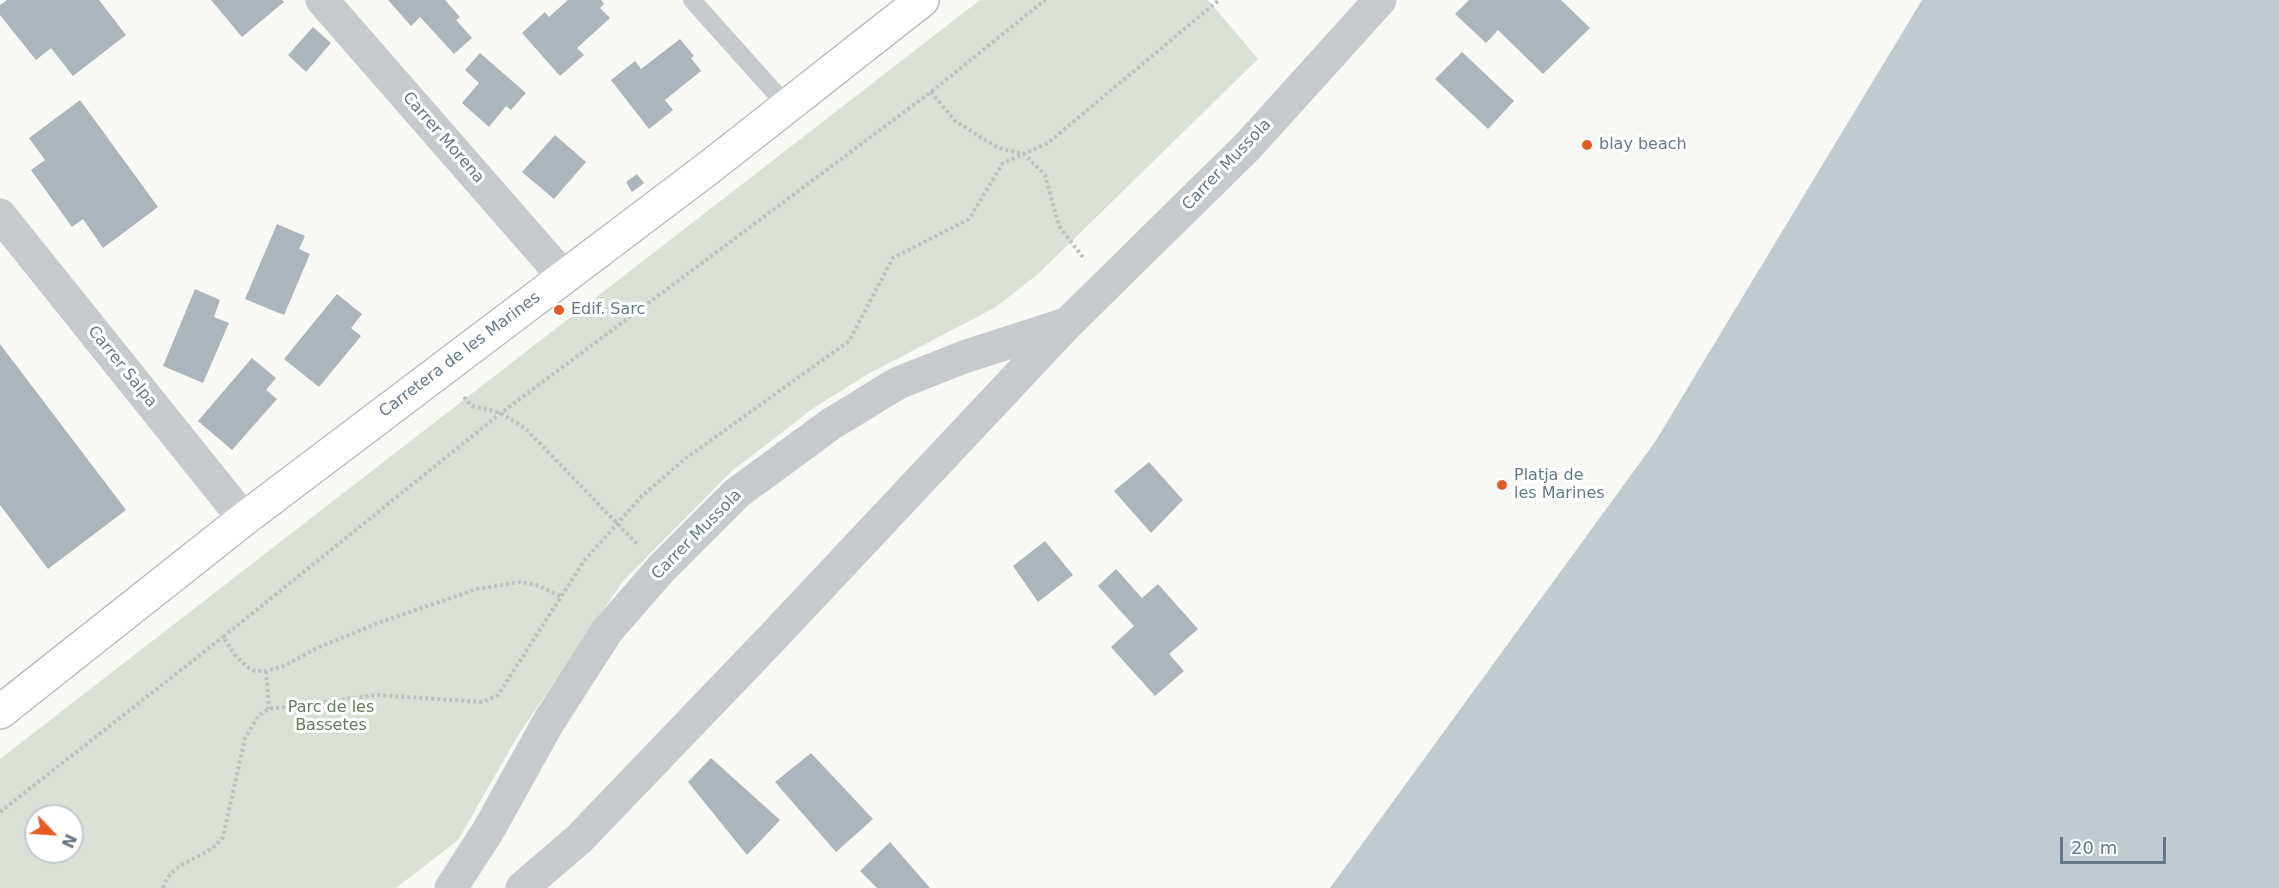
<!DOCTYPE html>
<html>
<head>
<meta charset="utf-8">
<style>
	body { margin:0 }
	#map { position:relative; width:2279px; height:888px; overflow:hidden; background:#f8f8f5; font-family:"DejaVu Sans",sans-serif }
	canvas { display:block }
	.north { position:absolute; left:24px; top:804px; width:60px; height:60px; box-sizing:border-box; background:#fff; border:2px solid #c2c9cf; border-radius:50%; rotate:115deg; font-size:16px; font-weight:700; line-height:24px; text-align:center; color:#667888 }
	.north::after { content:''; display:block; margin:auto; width:21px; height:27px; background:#ea5824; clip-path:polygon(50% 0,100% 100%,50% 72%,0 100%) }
	.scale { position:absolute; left:2060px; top:837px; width:106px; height:27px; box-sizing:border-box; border:3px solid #667888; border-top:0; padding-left:8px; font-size:18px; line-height:21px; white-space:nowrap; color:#667888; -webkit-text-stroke:4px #fff; paint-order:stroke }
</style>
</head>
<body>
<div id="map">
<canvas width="2279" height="888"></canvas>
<div class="north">N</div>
<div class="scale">20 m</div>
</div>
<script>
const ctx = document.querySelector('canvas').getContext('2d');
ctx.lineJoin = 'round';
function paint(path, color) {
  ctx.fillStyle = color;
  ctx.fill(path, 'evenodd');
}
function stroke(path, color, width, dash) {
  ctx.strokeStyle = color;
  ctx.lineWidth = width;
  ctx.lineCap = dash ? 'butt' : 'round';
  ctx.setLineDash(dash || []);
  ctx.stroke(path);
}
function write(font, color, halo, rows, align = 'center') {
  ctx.font = font + ' "DejaVu Sans",sans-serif';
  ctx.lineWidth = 6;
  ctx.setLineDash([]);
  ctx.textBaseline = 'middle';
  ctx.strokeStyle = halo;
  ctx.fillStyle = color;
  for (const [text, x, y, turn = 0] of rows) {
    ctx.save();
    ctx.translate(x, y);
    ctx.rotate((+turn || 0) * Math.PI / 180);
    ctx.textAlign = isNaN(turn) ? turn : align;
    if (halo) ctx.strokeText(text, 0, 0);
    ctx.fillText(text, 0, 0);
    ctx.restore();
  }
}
paint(new Path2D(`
	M980,0H1208L1258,59L1038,274L996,307L868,374L812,409L732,471L623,581L517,737L458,840L396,888H0V759ZM36,816H72V852H36Z`), '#d9e0d6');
paint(new Path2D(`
	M1922,0H2279V888H1330L1655,442Z`), '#c0cacf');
paint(new Path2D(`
	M7,0H99L126,35L73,76L51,48L36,60L0,15V5Z
	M211,0H282L284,2L242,37Z
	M388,0H445L460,17L456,20L472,38L454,54L420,17L411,26Z
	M568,0H601L604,4L600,8L610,18L577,48L584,55L560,76L522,33L545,12L549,17Z
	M1469,0H1561L1590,28L1543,74L1498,30L1486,43L1455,14Z
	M313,27L331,43L306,72L288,55Z
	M680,39L694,56L691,58L701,71L665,100L673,110L649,129L611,80L635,61L641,69Z
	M1462,52L1514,101L1488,129L1435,79Z
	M480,53L526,93L511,110L506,106L489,127L462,103L479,83L465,70Z
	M80,100L158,207L103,248L83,219L72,227L31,170L45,160L29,138Z
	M555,135L586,162L554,199L522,172Z
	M637,174L644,183L632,192L626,182Z
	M277,224L305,236L299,249L310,254L284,315L245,299Z
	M195,289L220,300L214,317L229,323L203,383L163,366Z
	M337,294L362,314L351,328L361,336L319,387L284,359Z
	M0,344L126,510L48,569L0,505Z
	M252,358L276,378L266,390L277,399L232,450L198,421Z
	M1149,462L1183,500L1151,533L1114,491Z
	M1045,541L1073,575L1038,602L1013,566Z
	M1116,569L1142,598L1158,584L1198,629L1169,654L1184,671L1155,696L1111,647L1134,626L1098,586Z
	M811,753L873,819L836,852L775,782Z
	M711,758L780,820L747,855L688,782Z
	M890,842L930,888H877L860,871Z`), '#acb5bb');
const secondary = new Path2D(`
	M0,712L244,519L711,166L922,0`);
stroke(secondary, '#b8bdc2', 36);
stroke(new Path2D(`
	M931,92L955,121L998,148L1024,154L1045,175L1059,226L1085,260
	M464,397L472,406L501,413L526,429L638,545
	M560,596L537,585L520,582L477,589L378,623L317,648L284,666L266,671H255L246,666L235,655L223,637L501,413L931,92L1045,0
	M266,671L269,709
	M0,812L223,637
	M163,888C172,858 208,860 223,837L245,738L259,715L269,709L377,695L483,702L498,695L584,561L642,496L686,458L849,341L893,258L969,219L1003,163L1048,143L1219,0`), '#bfc2c4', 4, [3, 3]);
stroke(new Path2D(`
	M692,0L787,106`), '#c6cacd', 18);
stroke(new Path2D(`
	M322,0L563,276
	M0,215L244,519
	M451,888L488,831L548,723L607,631L661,569L737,493L831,424L898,383L964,357L1063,325
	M522,888L579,839L771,639L1068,323L1248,146L1380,0`), '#c6cacd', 33);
stroke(secondary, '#fff', 33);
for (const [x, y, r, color] of [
	[1587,145,6,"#ea5824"],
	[559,310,6,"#ea5824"],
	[1502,485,6,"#ea5824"]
]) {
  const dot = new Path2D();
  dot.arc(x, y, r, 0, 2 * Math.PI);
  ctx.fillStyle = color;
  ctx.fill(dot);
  stroke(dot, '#fff', 2);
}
write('16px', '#667888', '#fff', [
	["Carrer Morena",443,138,49],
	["Carrer Mussola",1227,165,-46],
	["Carretera de les Marines",460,355,-37],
	["Carrer Salpa",122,367,51],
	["Carrer Mussola",697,535,-45]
]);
write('16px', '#667888', '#fff', [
	["blay beach",1599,145],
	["Edif. Sarc",571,310],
	["Platja de",1514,476],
	["les Marines",1514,494]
], 'left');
write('16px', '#667961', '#fff', [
	["Parc de les",331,708],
	["Bassetes",331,726]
]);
</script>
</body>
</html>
